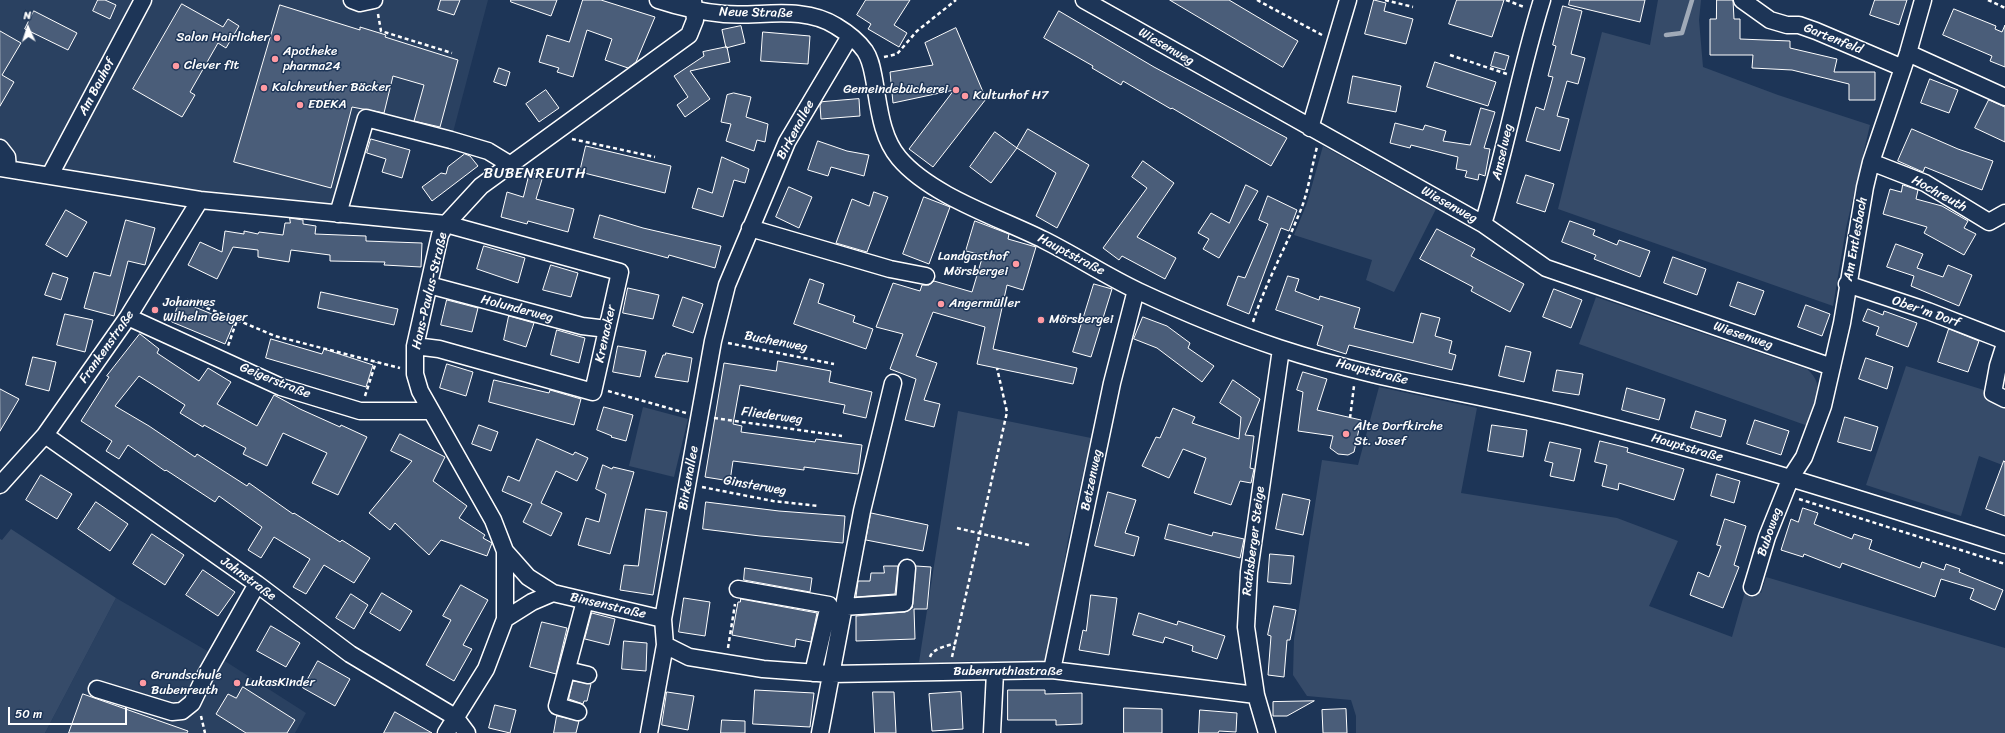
<!DOCTYPE html>
<html>
<head>
<meta charset="utf-8">
<style>
	body { margin:0 }
	#map { position:relative; width:2005px; height:733px; overflow:hidden; background:#1d3557; font-family:Sriracha,sans-serif }
	canvas { display:block }
	.north { position:absolute; left:8px; top:8px; width:40px; height:40px; -webkit-text-stroke:3px #1d3557; paint-order:stroke; rotate:357deg; font-size:11px; font-weight:700; line-height:16px; text-align:center; color:#fff }
	.north::after { content:''; display:block; margin:auto; width:14px; height:18px; background:#fff; clip-path:polygon(50% 0,100% 100%,50% 72%,0 100%) }
	.scale { position:absolute; left:8px; top:707px; width:119px; height:18px; box-sizing:border-box; border:2px solid #fff; border-top:0; padding-left:5px; font-size:12px; line-height:14px; white-space:nowrap; color:#fff; -webkit-text-stroke:3px #1d3557; paint-order:stroke }
</style>
</head>
<body>
<div id="map">
<canvas width="2005" height="733"></canvas>
<div class="north">N</div>
<div class="scale">50 m</div>
</div>
<script>
const ctx = document.querySelector('canvas').getContext('2d');
ctx.lineJoin = 'round';
function paint(path, color) {
  ctx.fillStyle = color;
  ctx.fill(path, 'evenodd');
}
function stroke(path, color, width, dash) {
  ctx.strokeStyle = color;
  ctx.lineWidth = width;
  ctx.lineCap = dash ? 'butt' : 'round';
  ctx.setLineDash(dash || []);
  ctx.stroke(path);
}
function write(font, color, halo, rows, align = 'center') {
  ctx.font = font + ' Sriracha,sans-serif';
  ctx.lineWidth = 3;
  ctx.setLineDash([]);
  ctx.textBaseline = 'middle';
  ctx.strokeStyle = halo;
  ctx.fillStyle = color;
  for (const [text, x, y, turn = 0] of rows) {
    ctx.save();
    ctx.translate(x, y);
    ctx.rotate((+turn || 0) * Math.PI / 180);
    ctx.textAlign = isNaN(turn) ? turn : align;
    if (halo) ctx.strokeText(text, 0, 0);
    ctx.fillText(text, 0, 0);
    ctx.restore();
  }
}
paint(new Path2D(`
	M0,0H488L451,140L366,118L338,214L0,177Z
	M116,598L228,663L306,713L295,733H45Z`), '#2a4161');
paint(new Path2D(`
	M1658,0H1701L1699,20L1703,67L1778,95L1870,125L1846,228L1833,306L1558,209L1602,32L1650,45Z
	M1323,146L1436,209L1394,292L1366,280L1372,260L1294,235L1307,203Z
	M1596,297L1807,369C1827,386 1815,405 1808,426L1579,344Z
	M1906,366L1984,390L1986,400L2005,408V466L1979,456L1961,516L1866,485Z
	M1379,387L1477,408L1461,493L1617,518L1678,541L1649,606L1732,637L1746,588L1761,593L1766,577L2005,648V733H1356V716L1351,700L1307,696L1293,675L1294,639L1322,460L1358,465Z
	M643,407L688,419L674,477L629,466Z
	M958,411L1091,438L1068,540L1047,661L919,662Z
	M11,529L116,598L45,733H0V539L2,540Z`), '#364b69');
stroke(new Path2D(`
	M1666,35L1682,33L1692,0`), '#a0aab8', 4.5);
const building = new Path2D(`
	M98,0H105L116,5L110,19L93,11Z
	M441,0H460L454,15L438,10Z
	M511,0H557L551,16L511,2Z
	M583,0H601L655,17L636,62L628,68L605,60L612,39L587,30L573,77L557,72L559,68L539,62L547,35L569,42Z
	M866,0H910L894,25L907,33L899,47L868,29L871,24L857,15Z
	M1170,0H1229L1298,41L1283,67Z
	M1374,0L1386,3L1384,11L1413,19L1406,44L1365,34Z
	M1457,0H1504L1492,37L1449,24Z
	M1570,0H1645L1640,22L1569,5Z
	M1717,0H1733L1734,19H1740V39L1790,41V48L1837,59L1834,72H1875V100H1849V84L1792,70L1752,68L1753,55H1710V19H1716Z
	M1875,0H1907L1899,25L1870,15Z
	M182,4L223,27L228,19L239,26L226,48L218,43L190,92L195,95L182,117L133,89Z
	M280,5L360,30V27L386,35L385,37L458,60L440,127L414,121L424,85L393,76L384,113L352,107L331,188L234,162Z
	M1563,6L1582,11L1571,54L1585,58L1578,84L1567,81L1557,116L1569,119L1560,151L1526,141L1536,107L1544,110L1553,77L1548,76L1556,46L1553,45Z
	M1954,9L1996,26L1995,29L2002,32L2005,25V67L1990,61L1992,56L1943,35Z
	M34,11L77,33L68,50L25,29Z
	M1059,11L1154,67L1287,138L1271,166L1172,108L1171,109L1123,81L1121,85L1092,68L1093,66L1044,38Z
	M741,26L745,43L726,48L722,30Z
	M956,28L986,99L933,167L909,149L954,90L893,103L890,72L933,65L925,43Z
	M0,31L21,43L2,75L14,82L0,106Z
	M763,32L810,36L808,64L761,61Z
	M727,47L730,62L690,71L710,99L685,117L677,105L688,97L674,76L704,56L703,52Z
	M1495,52L1509,56L1505,70L1491,66Z
	M1435,62L1496,82L1488,106L1427,87Z
	M499,68L510,72L506,86L494,82Z
	M1353,76L1401,86L1396,112L1348,103Z
	M1930,79L1958,90L1949,113L1921,103Z
	M546,90L559,108L539,122L526,104Z
	M734,93L751,97L746,117L768,124L765,142L757,140L754,151L726,141L731,124L721,122L727,95Z
	M859,99L860,116L821,119L820,105L822,102Z
	M1989,100L2005,107V142L1975,128Z
	M1481,108L1495,112L1484,148L1490,149L1485,176L1479,174L1478,180L1465,177L1467,171L1456,169L1458,157L1411,145L1410,148L1390,143L1395,123L1423,130L1425,125L1446,131L1443,141L1470,145Z
	M1028,129L1089,165L1057,228L1036,216L1056,173L1017,148Z
	M1912,129L1958,149L1993,161L1982,190L1925,167L1923,172L1898,161Z
	M995,132L1017,148L991,183L970,167Z
	M371,139L410,150L402,178L382,172L386,159L367,153Z
	M818,141L847,151L869,155L864,176L831,167L828,176L808,170Z
	M586,146L671,166L665,193L580,172Z
	M465,154L470,156L478,166L432,201L422,187L441,173L446,174L448,167Z
	M722,157L749,169L745,183L734,180L723,217L692,208L698,188L712,193Z
	M1143,161L1174,183L1137,237L1176,258L1165,279L1122,256L1119,260L1103,248L1147,188L1132,177Z
	M530,172L543,176L536,199L574,209L568,232L528,221L527,224L501,217L507,192L523,197Z
	M1526,175L1554,184L1545,212L1517,203Z
	M1246,185L1258,191L1219,258L1203,249L1209,239L1198,233L1211,213L1229,223Z
	M1903,185L1918,190L1916,199L1942,206L1968,221L1964,228L1976,234L1964,255L1924,233L1927,227L1883,214L1890,189L1901,192Z
	M789,187L812,197L799,228L776,217Z
	M874,192L888,197L867,252L836,243L852,199L869,206Z
	M1268,196L1297,210L1289,231L1281,228L1249,314L1227,305L1238,276L1245,278L1268,224L1259,220Z
	M924,197L950,207L929,264L903,254Z
	M66,210L87,222L67,257L46,245Z
	M600,215L643,228L721,246L715,268L669,255L668,258L594,238Z
	M290,218L303,220V224L316,226L315,234L366,236V241L422,243L421,267L384,265L385,262L330,261V255L291,250L289,262L258,257V250L233,247L217,279L188,265L200,242L222,252L225,231L244,234V231L258,234L259,232L283,235L285,223H290Z
	M126,220L155,228L145,265L128,261L114,316L84,308L94,272L110,276Z
	M975,221L1009,234L1008,239L1036,247L1023,290L1007,285L993,349L1077,368L1073,384L977,364L985,327L933,312L916,356L937,363L924,400L940,404L934,427L905,420L916,379L890,369L903,334L876,327L893,283L920,291L922,285H929L934,281L972,292L983,255L966,251Z
	M1570,221L1595,230L1593,235L1617,245L1619,240L1650,251L1640,277L1594,259L1596,255L1562,242Z
	M1437,229L1475,249L1471,256L1524,284L1510,312L1471,291L1473,287L1420,259Z
	M1896,244L1923,254L1917,268L1943,277L1948,265L1972,275L1959,306L1911,286L1914,276L1887,267Z
	M484,246L525,258L518,283L477,269Z
	M1673,257L1706,269L1697,295L1664,283Z
	M551,265L578,273L571,297L543,290Z
	M53,273L68,278L61,300L45,295Z
	M1288,276L1299,279L1295,291L1319,300L1320,296L1360,308L1354,328L1413,343L1421,313L1440,318L1435,336L1452,341L1449,353L1456,355L1452,370L1349,345L1346,354L1317,345L1323,326L1276,310Z
	M810,279L824,284L818,303L855,316L853,322L873,329L866,349L794,324Z
	M1738,282L1764,291L1755,315L1730,306Z
	M1094,284L1112,289L1091,357L1073,352Z
	M628,288L659,295L653,319L623,313Z
	M1554,289L1582,300L1571,328L1543,317Z
	M321,292L398,309L394,325L318,308Z
	M683,297L703,304L693,333L673,326Z
	M447,300L478,308L472,332L441,325Z
	M180,301L234,323L225,344L172,322Z
	M1806,305L1830,314L1822,336L1798,327Z
	M1868,309L1883,315L1884,311L1917,323L1908,347L1876,335L1879,327L1863,321Z
	M65,314L93,320L85,352L57,345Z
	M509,316L534,323L526,347L504,340Z
	M1143,317L1167,326L1190,343L1188,348L1214,366L1202,382L1157,348L1134,339Z
	M1949,329L1979,341L1968,372L1938,362Z
	M557,330L585,338L579,363L551,355Z
	M140,334L159,349L157,353L199,381L208,368L231,382L217,404L257,426L274,395L300,409L340,427L341,425L367,437L338,495L312,483L327,453L283,433L267,466L243,454L246,448L204,425L203,427L180,413L185,405L139,376L115,406L149,426L195,457L197,454L247,486L249,483L293,514L294,513L340,542L342,540L370,558L354,583L324,565L306,594L293,587L310,559L274,537L261,558L248,550L262,527L219,496L215,502L166,470L165,471L128,445L119,459L106,451L112,441L81,421L109,377L107,376Z
	M271,339L322,354L324,349L373,365L366,387L266,358Z
	M618,346L646,351L640,377L613,372Z
	M1506,346L1531,352L1524,382L1499,376Z
	M666,353L692,358L688,382L655,377L663,355H665Z
	M33,357L56,362L49,391L26,385Z
	M1866,358L1893,367L1887,389L1859,379Z
	M778,361L831,371L829,382L872,392L866,418L843,413L845,405L740,385L733,424L742,426L741,432L815,442L816,439L862,445L858,474L804,467V470L733,461L730,481L705,477L724,363L776,371Z
	M447,364L473,372L466,396L440,388Z
	M1557,370L1583,374L1579,395L1553,391Z
	M1303,372L1327,379L1317,410L1361,420L1354,452L1348,455L1338,454L1330,448L1333,436L1298,431L1303,392L1297,390Z
	M494,380L549,393L550,390L581,399L574,425L489,402Z
	M1233,380L1260,399L1245,435L1254,436L1250,468L1254,469L1251,483L1240,481L1231,505L1194,493L1206,458L1183,449L1169,478L1142,466L1156,437L1160,438L1173,408L1195,417L1192,423L1239,439L1241,417L1220,403Z
	M1627,388L1665,399L1659,420L1622,410Z
	M0,389L19,399L0,431Z
	M604,407L633,415L626,441L611,437L612,436L597,430Z
	M1696,411L1726,420L1721,437L1691,428Z
	M1845,417L1878,427L1871,451L1838,442Z
	M1755,420L1789,431L1781,455L1747,444Z
	M479,425L498,432L491,451L472,444Z
	M1492,425L1527,430L1523,457L1488,451Z
	M400,434L445,457L433,481L467,506L459,518L485,535L483,538L492,543L487,556L441,540L429,555L395,523L390,530L369,513L412,461L391,451Z
	M537,439L573,455L575,452L588,458L577,481L556,471L541,503L562,513L551,536L523,522L532,504L502,491L508,476L519,481Z
	M1600,441L1628,448L1627,452L1684,469L1674,500L1619,483L1618,490L1602,486L1607,465L1595,462Z
	M1550,442L1581,449L1574,481L1550,476L1553,463L1545,461Z
	M2004,461L2005,462V516L1986,509Z
	M603,465L612,469L613,467L634,472L610,554L578,545L586,518L599,522L606,494L596,489Z
	M1717,474L1740,481L1734,503L1711,496Z
	M41,475L72,494L57,519L26,500Z
	M1108,492L1136,500L1125,533L1139,537L1134,556L1095,546Z
	M1283,494L1310,500L1303,535L1276,529Z
	M96,502L128,524L110,551L78,529Z
	M706,502L779,511L845,516L843,543L760,536L703,529Z
	M1803,508L1818,513L1814,524L1852,539L1854,534L1872,540L1869,549L1920,568L1922,562L1944,570L1946,564L1960,569L1959,572L2003,590L1995,610L1970,599L1974,589L1941,579L1935,597L1842,563L1840,568L1804,554L1803,557L1781,550L1791,519L1798,522Z
	M646,509L667,512L653,595L620,590L624,565L638,566Z
	M871,513L928,525L923,551L866,540Z
	M1725,519L1746,526L1734,565L1739,567L1723,608L1690,595L1698,572L1709,577L1721,546L1717,545Z
	M1169,524L1212,536L1213,532L1244,539L1240,558L1165,539Z
	M152,534L184,555L165,585L133,564Z
	M1270,554L1294,556L1291,584L1268,582Z
	M884,566H898L895,594L856,597L858,581H870L871,573H884Z
	M916,566L931,567L927,609H914L915,639L856,641V616L905,612L912,608Z
	M745,568L812,578L810,592L744,580Z
	M203,570L235,592L218,616L186,595Z
	M461,585L488,600L463,645L472,649L454,681L426,665L451,620L443,616Z
	M382,593L412,611L400,631L370,613Z
	M351,594L368,605L354,629L336,618Z
	M1091,595L1117,598L1109,655L1079,650L1083,630L1086,631Z
	M684,598L710,602L705,636L679,632Z
	M741,599L817,613L811,642L796,639L795,647L732,635L738,602H740Z
	M1274,606L1296,610L1290,640H1287L1284,677L1268,675L1271,636L1268,635Z
	M592,613L615,619L609,645L585,639Z
	M1139,613L1177,625L1178,621L1225,636L1217,659L1192,651L1193,646L1165,637L1163,643L1133,635Z
	M542,622L567,628L556,674L530,667Z
	M271,626L300,643L286,667L257,651Z
	M624,641L647,643L646,671L622,669Z
	M318,661L350,679L335,706L303,688Z
	M573,681L591,684L587,701H584L583,704L569,699Z
	M243,687L295,720L287,733H246L216,714L228,694L236,698Z
	M755,690L814,693L810,727L753,724Z
	M1008,690H1045V694L1082,693V724L1056,725V720H1008Z
	M667,692L694,696L688,730L662,725Z
	M873,692H894L896,733H875Z
	M961,692L963,729L932,731L929,694Z
	M83,694L188,731L187,733H69Z
	M1314,701L1287,716H1273V702Z
	M495,705L516,710L510,733L489,728Z
	M1124,708L1162,709V733H1124Z
	M1346,709L1347,733H1323L1322,710Z
	M1200,710L1237,713L1236,732L1219,731L1218,733H1199Z
	M395,712L432,733H384Z
	M557,716L579,721L576,733H554Z
	M722,720L745,721V733H721Z`);
paint(building, '#4a5d79');
stroke(building, '#fff', 1);
const minor = new Path2D(`
	M352,0L360,3L374,0
	M658,0C679,7 702,12 724,14C761,17 803,5 836,26C846,32 858,41 865,51C871,60 872,69 874,79C879,106 881,137 899,158C931,196 1000,218 1044,240C1076,256 1106,276 1138,291C1183,312 1231,332 1279,348C1373,379 1472,393 1567,416C1715,453 1860,499 2005,545
	M1084,0L1483,224L1546,268L1832,367
	M1742,0L1770,20L1787,25H1799L1816,31L1903,68
	M1908,53L2005,97
	M1310,128L1348,0
	M0,148L7,157L8,169
	M1871,162L1925,183L1989,222L2005,213
	M0,168L200,200L446,224L620,272L593,392L439,349L415,346
	M50,175L143,0
	M338,214L366,118L451,140L488,151L511,165
	M1483,224C1506,150 1519,74 1542,0
	M750,228L890,269L926,276
	M1847,284L1928,311L2005,341
	M429,285L582,326L607,329
	M128,317L281,387L360,411H430
	M2005,344L1998,366L1993,393L2005,399
	M45,435L257,584L350,654L455,717L467,733
	M0,485L45,435L128,317L200,200
	M1752,587L1767,537L1791,477L1804,457L1823,406L1842,323L1865,187L1871,162L1908,53L1923,0
	M738,589L829,605L813,673
	M843,607L904,603L907,568
	M505,619L532,602L553,593
	M663,619L553,593L528,577L505,551L493,520L420,391L415,374V346L440,235L446,224L481,186L689,35L695,20L693,0
	M665,645L689,657L763,669L831,674L1052,670L1256,695
	M567,670L588,675
	M1052,670L1112,383L1136,290
	M97,689L172,712L182,711L192,703L205,676L257,584
	M578,712L557,706L585,601
	M446,733L486,669L505,619V551
	M649,733L665,645L663,619L713,341L727,285L787,142L850,36
	M820,733L862,511L893,383
	M992,733L995,672
	M1267,733L1256,695L1246,627L1249,572L1281,349`);
stroke(minor, '#fff', 19);
stroke(new Path2D(`
	M1257,0L1322,35
	M1385,0L1413,7
	M1506,0L1524,7
	M1988,0L2005,8
	M378,14L381,31L452,53
	M1450,55L1507,74
	M884,57L897,54L917,31L956,0
	M572,139L655,157
	M187,300L237,320L228,346
	M237,320L275,336L400,368
	M1253,322C1266,281 1288,244 1303,204C1309,186 1312,166 1317,147
	M728,343L834,364
	M608,391L686,413
	M365,396L376,362
	M714,418L842,436
	M1350,418L1354,386
	M702,487L773,501L818,506
	M1799,499L2005,564
	M957,528L1029,545
	M728,648L735,604
	M930,657C933,648 947,646 956,643
	M952,657L1007,412L997,368
	M201,716L205,733`), '#fff', 2.5, [4, 3]);
stroke(minor, '#1d3557', 16);
for (const [x, y, r, color] of [
	[277,38,4,"#ff9aa2"],
	[275,59,4,"#ff9aa2"],
	[176,66,4,"#ff9aa2"],
	[264,88,4,"#ff9aa2"],
	[956,90,4,"#ff9aa2"],
	[965,96,4,"#ff9aa2"],
	[300,105,4,"#ff9aa2"],
	[1016,264,4,"#ff9aa2"],
	[941,304,4,"#ff9aa2"],
	[155,310,4,"#ff9aa2"],
	[1041,320,4,"#ff9aa2"],
	[1346,434,4,"#ff9aa2"],
	[143,683,4,"#ff9aa2"],
	[237,683,4,"#ff9aa2"]
]) {
  const dot = new Path2D();
  dot.arc(x, y, r, 0, 2 * Math.PI);
  ctx.fillStyle = color;
  ctx.fill(dot);
  stroke(dot, '#1d3557', 1.5);
}
write('13px', '#fff', '#1d3557', [
	["Neue Straße",756,13,1],
	["Gartenfeld",1833,39,22],
	["Wiesenweg",1166,47,30],
	["Am Bauhof",97,87,-62],
	["Birkenallee",796,130,-62],
	["Amselweg",1503,152,-77],
	["Hochreuth",1939,194,29],
	["Wiesenweg",1449,205,29],
	["Am Entlesbach",1856,239,-80],
	["Hauptstraße",1071,255,28],
	["Hans-Paulus-Straße",430,291,-77],
	["Holunderweg",517,309,15],
	["Ober'm Dorf",1926,312,19],
	["Krenacker",606,334,-78],
	["Wiesenweg",1743,336,19],
	["Buchenweg",776,342,11],
	["Frankenstraße",107,347,-55],
	["Hauptstraße",1372,372,14],
	["Geigerstraße",275,381,22],
	["Fliederweg",772,416,8],
	["Hauptstraße",1687,448,16],
	["Birkenallee",689,478,-80],
	["Betzenweg",1092,480,-78],
	["Ginsterweg",755,486,10],
	["Buboweg",1770,532,-71],
	["Rathsberger Steige",1254,541,-83],
	["Jahnstraße",248,579,36],
	["Binsenstraße",608,606,13],
	["Bubenruthiastraße",1008,672]
]);
write('13px', '#fff', '#1d3557', [
	["Salon Hairlicher",269,38,"right"],
	["Apotheke",283,52],
	["pharma24",283,67],
	["Clever fit",184,66],
	["Kalchreuther Bäcker",272,88],
	["Gemeindebücherei",948,90,"right"],
	["Kulturhof H7",973,96],
	["EDEKA",308,105],
	["Landgasthof",1008,257,"right"],
	["Mörsbergei",1008,272,"right"],
	["Johannes",163,303],
	["Wilhelm Geiger",163,318],
	["Angermüller",949,304],
	["Mörsbergei",1049,320],
	["Alte Dorfkirche",1354,427],
	["St. Josef",1354,442],
	["Grundschule",151,676],
	["Bubenreuth",151,691],
	["LukasKinder",245,683]
], 'left');
ctx.letterSpacing = '1px';
write('15px', '#fff', '#1d3557', [
	["BUBENREUTH",535,174]
]);
ctx.letterSpacing = '0px';
</script>
</body>
</html>
